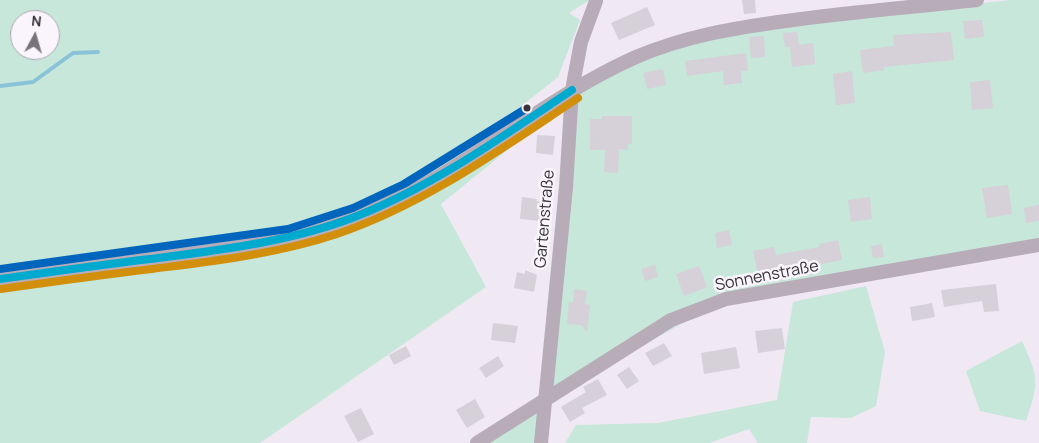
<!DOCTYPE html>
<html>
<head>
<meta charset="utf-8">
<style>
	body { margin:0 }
	#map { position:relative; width:1039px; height:443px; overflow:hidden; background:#f0e9f3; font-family:Manrope,sans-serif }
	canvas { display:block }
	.north { position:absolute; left:10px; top:10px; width:50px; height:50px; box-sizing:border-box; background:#faf5fd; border:1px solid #aca7af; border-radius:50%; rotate:6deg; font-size:14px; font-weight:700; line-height:20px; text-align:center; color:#38333a }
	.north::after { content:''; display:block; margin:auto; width:18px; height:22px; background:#78737b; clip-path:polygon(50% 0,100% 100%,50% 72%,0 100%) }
</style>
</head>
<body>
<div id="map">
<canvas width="1039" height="443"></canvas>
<div class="north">N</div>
</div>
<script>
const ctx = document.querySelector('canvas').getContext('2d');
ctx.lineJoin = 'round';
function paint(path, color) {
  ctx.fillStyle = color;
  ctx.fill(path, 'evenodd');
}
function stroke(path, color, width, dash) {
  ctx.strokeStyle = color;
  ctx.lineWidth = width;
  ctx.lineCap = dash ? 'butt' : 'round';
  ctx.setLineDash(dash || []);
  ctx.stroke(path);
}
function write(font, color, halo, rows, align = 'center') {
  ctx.font = font + ' Manrope,sans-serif';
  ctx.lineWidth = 5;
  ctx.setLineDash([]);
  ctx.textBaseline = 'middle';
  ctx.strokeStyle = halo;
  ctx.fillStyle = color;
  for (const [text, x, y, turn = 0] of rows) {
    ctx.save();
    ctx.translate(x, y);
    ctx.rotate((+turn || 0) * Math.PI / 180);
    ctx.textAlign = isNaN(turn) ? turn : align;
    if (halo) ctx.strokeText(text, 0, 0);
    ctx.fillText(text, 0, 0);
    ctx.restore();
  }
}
paint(new Path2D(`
	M0,0H590L569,13L580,20L558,77L504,120L510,148L441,204L486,287L260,443H0ZM20,20H50V50H20Z
	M1010,0H1039V245L726,299L545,400L541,443H477L545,400L572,90L705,34Z
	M866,286L885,352L876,406L851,418L811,417L807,443H758L749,429L709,443H565L576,425L658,423L777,400L793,302Z
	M1022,341C1039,378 1039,383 1026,421L980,411L966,371Z`), '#c6e7d9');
stroke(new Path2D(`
	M0,86L33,82L73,53L98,52`), '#8ac2d8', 4);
paint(new Path2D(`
	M742,0H755L756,13L744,14Z
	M647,7L655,25L619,40L611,23Z
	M982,20L984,37L965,39L963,21Z
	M797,32L799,45L813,43L815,64L792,67L790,47H785L783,33Z
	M951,32L954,60L884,67V70L863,73L860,50L894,46L893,35Z
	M764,36L765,57L751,58L749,37Z
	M746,53L748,71H741L742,83L724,85L723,71L687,76L685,61Z
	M663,69L666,85L647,89L643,73Z
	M852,71L855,103L836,105L833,74Z
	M990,80L993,108L972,110L970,82Z
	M602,116H632V144H628V150L619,149L618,173L604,172L605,150H590V119H602Z
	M537,135L555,136L553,155L536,153Z
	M1008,185L1012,214L987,218L982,188Z
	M522,197L537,199L536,201L543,202L541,221L520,219Z
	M870,197L872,219L851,222L848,200Z
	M1039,205V221L1026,223L1024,208Z
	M729,230L732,245L717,248L715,233Z
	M838,240L842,260L810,266L811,270L782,275L783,280L772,282L770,269L757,271L753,251L774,247L776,255L819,247V244Z
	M882,244L884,257L873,258L871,246Z
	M655,265L658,277L645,281L641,269Z
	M699,266L707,287L684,296L676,274Z
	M525,270L537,275L534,292L514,288L517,272L525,274Z
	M996,284L999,311L984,312L982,301L944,307L941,290Z
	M574,289L587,291L585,304L590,305L587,332L582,325L567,324L569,302H573Z
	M932,303L935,317L912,321L910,307Z
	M493,323L518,326L515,343L491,340Z
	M782,328L785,349L758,353L755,331Z
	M664,343L672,356L653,366L645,353Z
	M406,346L411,356L394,365L389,355Z
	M736,347L740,368L704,374L701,353Z
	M498,356L504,366L486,378L479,368Z
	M629,367L639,381L627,389L617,375Z
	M598,379L607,395L582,408L585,413L570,422L561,407L586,392L583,387Z
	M475,399L485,417L467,428L456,410Z
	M361,408L374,434L358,442L344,416Z`), '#d6d0d8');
stroke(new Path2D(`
	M0,279C57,271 113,264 170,256C234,248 296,240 357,217C458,178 537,101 636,57C685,36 734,28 786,21C850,12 914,7 977,0
	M477,443L671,320L726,299L1039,245
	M541,443L566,187L572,90L581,42L596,1`), '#b8acb8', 14);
stroke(new Path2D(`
	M0,279C50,272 100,265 150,259C220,250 291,242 357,216C435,185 503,136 572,90`), '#00a9ce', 8);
stroke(new Path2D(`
	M1,289C51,282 101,275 152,269C214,261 277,254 337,234C425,204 501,149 578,98`), '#d18f0c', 8);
stroke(new Path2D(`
	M0,269L288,229L353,208L404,184L527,108`), '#0065bd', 8);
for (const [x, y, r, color] of [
	[527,108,4.5,"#38333a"]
]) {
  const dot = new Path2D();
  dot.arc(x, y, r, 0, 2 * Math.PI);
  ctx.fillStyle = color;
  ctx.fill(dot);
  stroke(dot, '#faf5fd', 2);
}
write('16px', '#38333a', '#faf5fd', [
	["Gartenstraße",545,219,-85],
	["Sonnenstraße",767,276,-11]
]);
</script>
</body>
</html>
